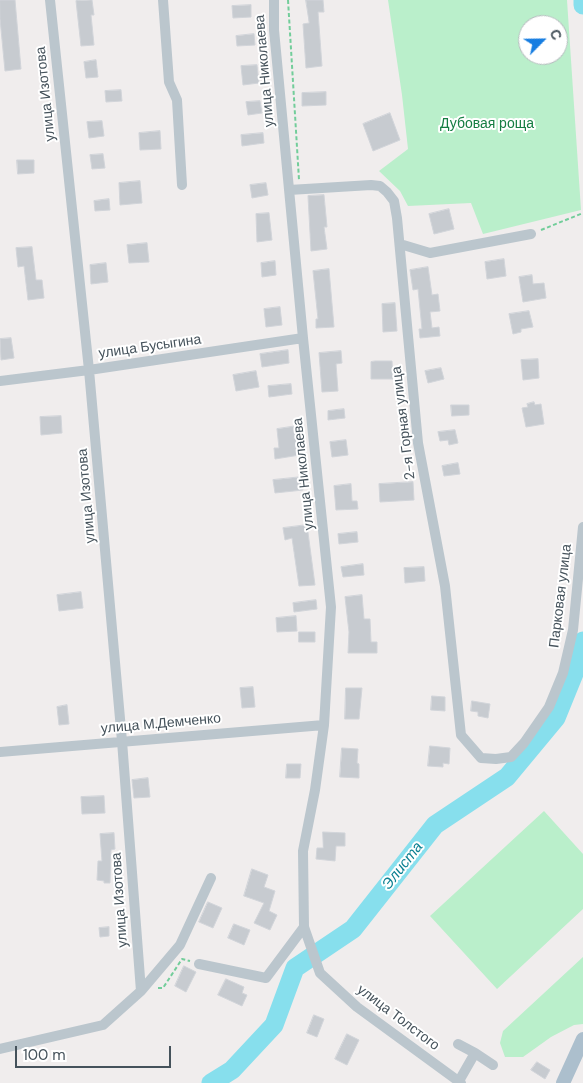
<!DOCTYPE html>
<html>
<head>
<meta charset="utf-8">
<style>
	body { margin:0 }
	#map { position:relative; width:583px; height:1083px; overflow:hidden; background:#f0eded; font-family:"DM Sans",sans-serif }
	canvas { display:block }
	.north { position:absolute; left:518px; top:15px; width:50px; height:50px; box-sizing:border-box; background:#fff; border:1px solid #b5babd; border-radius:50%; rotate:67deg; font-size:14px; font-weight:700; line-height:20px; text-align:center; color:#45525b }
	.north::after { content:''; display:block; margin:auto; width:18px; height:22px; background:#167de1; clip-path:polygon(50% 0,100% 100%,50% 72%,0 100%) }
	.scale { position:absolute; left:15px; top:1046px; width:156px; height:22px; box-sizing:border-box; border:2px solid #45525b; border-top:0; padding-left:6px; font-size:15px; line-height:18px; white-space:nowrap; color:#45525b; -webkit-text-stroke:4px #fff; paint-order:stroke }
</style>
</head>
<body>
<div id="map">
<canvas width="583" height="1083"></canvas>
<div class="north">С</div>
<div class="scale">100 m</div>
</div>
<script>
const ctx = document.querySelector('canvas').getContext('2d');
ctx.lineJoin = 'round';
function paint(path, color) {
  ctx.fillStyle = color;
  ctx.fill(path, 'evenodd');
}
function stroke(path, color, width, dash) {
  ctx.strokeStyle = color;
  ctx.lineWidth = width;
  ctx.lineCap = dash ? 'butt' : 'round';
  ctx.setLineDash(dash || []);
  ctx.stroke(path);
}
function write(font, color, halo, rows, align = 'center') {
  ctx.font = font + ' "DM Sans",sans-serif';
  ctx.lineWidth = 4;
  ctx.setLineDash([]);
  ctx.textBaseline = 'middle';
  ctx.strokeStyle = halo;
  ctx.fillStyle = color;
  for (const [text, x, y, turn = 0] of rows) {
    ctx.save();
    ctx.translate(x, y);
    ctx.rotate((+turn || 0) * Math.PI / 180);
    ctx.textAlign = isNaN(turn) ? turn : align;
    if (halo) ctx.strokeText(text, 0, 0);
    ctx.fillText(text, 0, 0);
    ctx.restore();
  }
}
paint(new Path2D(`
	M388,0H567L581,210L483,234L471,203L408,206L400,191L379,171L408,149L402,95ZM528,25H558V55H528Z
	M544,811L583,854V909L497,989L430,916Z
	M583,957V1024L574,1025L551,1037L523,1057H505L500,1043L503,1031Z`), '#baefcb');
stroke(new Path2D(`
	M583,0V5
	M211,1083L232,1070L274,1025L295,968L353,929L435,825L507,777L556,718L580,659L583,641`), '#87dfed', 19);
const building = new Path2D(`
	M0,0H15L21,69L5,71L0,19Z
	M92,0L94,15H91L94,45L81,46L76,1Z
	M306,0H323L324,12H318L322,66L306,68L303,24L309,23Z
	M251,5V17L233,18L232,6Z
	M254,34L255,45L237,46L236,36Z
	M96,60L98,77L86,78L84,62Z
	M257,65L259,83L243,85L241,66Z
	M121,90L122,101L106,102L105,91Z
	M326,92V105L302,106V93Z
	M260,101L262,113L248,115L246,102Z
	M390,113L400,140L373,151L363,124Z
	M102,121L104,136L89,138L87,122Z
	M160,131L161,149L140,150L139,133Z
	M263,133L264,143L242,146L241,135Z
	M103,154L105,168L92,169L90,155Z
	M17,160H34V173L18,174Z
	M140,181L142,203L120,205L119,183Z
	M266,183L268,195L252,198L250,185Z
	M324,195L327,227H324L327,249L311,251L308,196Z
	M109,199L110,210L95,211L94,201Z
	M449,209L454,229L434,234L429,214Z
	M269,213L272,240L257,242L256,214Z
	M147,243L149,262L129,263L127,245Z
	M32,247L36,280H42L44,298L28,300L24,266L18,267L16,248Z
	M504,259L506,276L487,279L485,262Z
	M275,261L276,275L262,277L261,263Z
	M106,263L108,282L91,284L90,265Z
	M428,267L432,295L438,294L440,311L430,312L432,328L439,327L440,336L420,338L419,329H422L418,289L413,290L410,270Z
	M329,269L334,327L316,328V319H318L313,271Z
	M532,275L533,284L544,283L546,298L523,302L519,277Z
	M395,303L397,331L383,332L382,304Z
	M280,307L282,325L266,327L264,309Z
	M529,311L533,327L521,329V332L513,334L509,314Z
	M11,338L14,358L1,360L0,339Z
	M288,350L289,363L262,367L260,354Z
	M341,351L342,363L336,364L338,391L322,392L319,353Z
	M538,359L539,378L523,380L521,360Z
	M375,361H392L393,379H371V362Z
	M441,368L444,379L428,383L425,371Z
	M256,371L259,387L236,391L233,375Z
	M291,384L292,394L269,397L268,386Z
	M534,402L535,405L541,404L544,424L526,427L522,408L528,407L527,404Z
	M451,405H469V415L452,416Z
	M344,409L345,418L328,420V411Z
	M61,416L62,433L41,435L40,417Z
	M297,426L300,455L275,459L274,448H279L277,429Z
	M455,430L458,443L449,445L448,440L440,441L438,432Z
	M346,440L348,455L332,457L330,442Z
	M458,463L460,474L444,476L442,466Z
	M302,477L303,490L275,493L273,480Z
	M413,482L414,500L380,502L379,484Z
	M351,484L352,501H357L358,509L336,510L334,486Z
	M307,525L315,585L299,586L292,538L285,540L283,528Z
	M357,532L358,542L339,544L338,534Z
	M363,564L364,575L343,577L341,567Z
	M424,567L425,581L405,583L404,568Z
	M81,592L83,608L59,611L57,595Z
	M362,595L364,619H370L371,642H377V653H348L349,632L345,597Z
	M316,600L317,609L294,612L293,603Z
	M296,616L297,631L277,632L276,618Z
	M299,632H315V642H299Z
	M253,687L255,707L242,708L240,688Z
	M346,688H362L359,719H345Z
	M432,696L445,697V711L431,710Z
	M472,701L490,704L488,718L478,716V712L471,711Z
	M67,705L69,724L59,725L57,707Z
	M430,746L450,748L449,764L443,763V767L428,766Z
	M342,748L358,749L357,763L359,764V778L340,777Z
	M287,764H301L300,778H286Z
	M148,778L150,797L134,798L132,780Z
	M104,796L105,813L82,814L81,797Z
	M323,832L345,833V846H336L335,861L316,859L317,848H323Z
	M114,833L115,849L111,850L110,883H104V881L97,880L98,861H102L100,834Z
	M252,869L268,875L264,887L275,891L269,911L277,915L270,930L254,923L264,903L244,896Z
	M208,902L222,908L213,928L199,922Z
	M234,924L250,930L244,945L228,938Z
	M109,927V936L100,937L99,928Z
	M184,966L196,972L186,992L175,986Z
	M226,979L244,987L242,993L247,995L242,1006L218,995Z
	M314,1015L324,1019L317,1037L307,1033Z
	M347,1034L359,1040L347,1065L335,1059Z
	M537,1062L550,1070L545,1079L531,1070Z`);
paint(building, '#c7cbd0');
stroke(building, '#d1d4d9', 1);
stroke(new Path2D(`
	M288,0L299,180
	M541,230L583,213
	M158,988H163L182,959L190,961`), '#72cd9a', 2, [4, 2.5]);
stroke(new Path2D(`
	M50,0L89,370L122,741L141,991
	M163,0L169,82L177,100L182,185
	M274,0V30L303,338L331,607L324,725L315,790L303,851L304,927L320,973L357,1007L461,1083
	M289,190L371,185L380,186L387,192L394,201L397,218L418,443L445,586L461,735L481,758L496,759L511,757L524,743L549,707L563,673L573,630L583,527
	M400,244L430,253L531,234
	M0,381L89,370L303,338
	M0,752L324,725
	M199,964L266,978L304,927
	M458,1044L475,1053L459,1081
	M0,1049L103,1025L141,991L180,945L211,878
	M475,1053L493,1065`), '#bbc6cd', 10);
stroke(new Path2D(`
	M563,1083L583,1039`), '#acbfcd', 14);
write('14px', '#45525b', '#fff', [
	["улица Николаева",265,71,-95],
	["улица Изотова",46,94,-96],
	["улица Бусыгина",150,347,-8],
	["2-я Горная улица",404,423,-97],
	["улица Николаева",304,474,-96],
	["улица Изотова",87,496,-95],
	["Парковая улица",561,596,-83],
	["улица М.Демченко",161,724,-5],
	["улица Изотова",120,900,-94],
	["улица Толстого",398,1018,37]
]);
write('14px', '#157d42', '#fff', [
	["Дубовая роща",487,124]
]);
write('italic 15px', '#0b8092', '#fff', [
	["Элиста",403,866,-52]
]);
</script>
</body>
</html>
